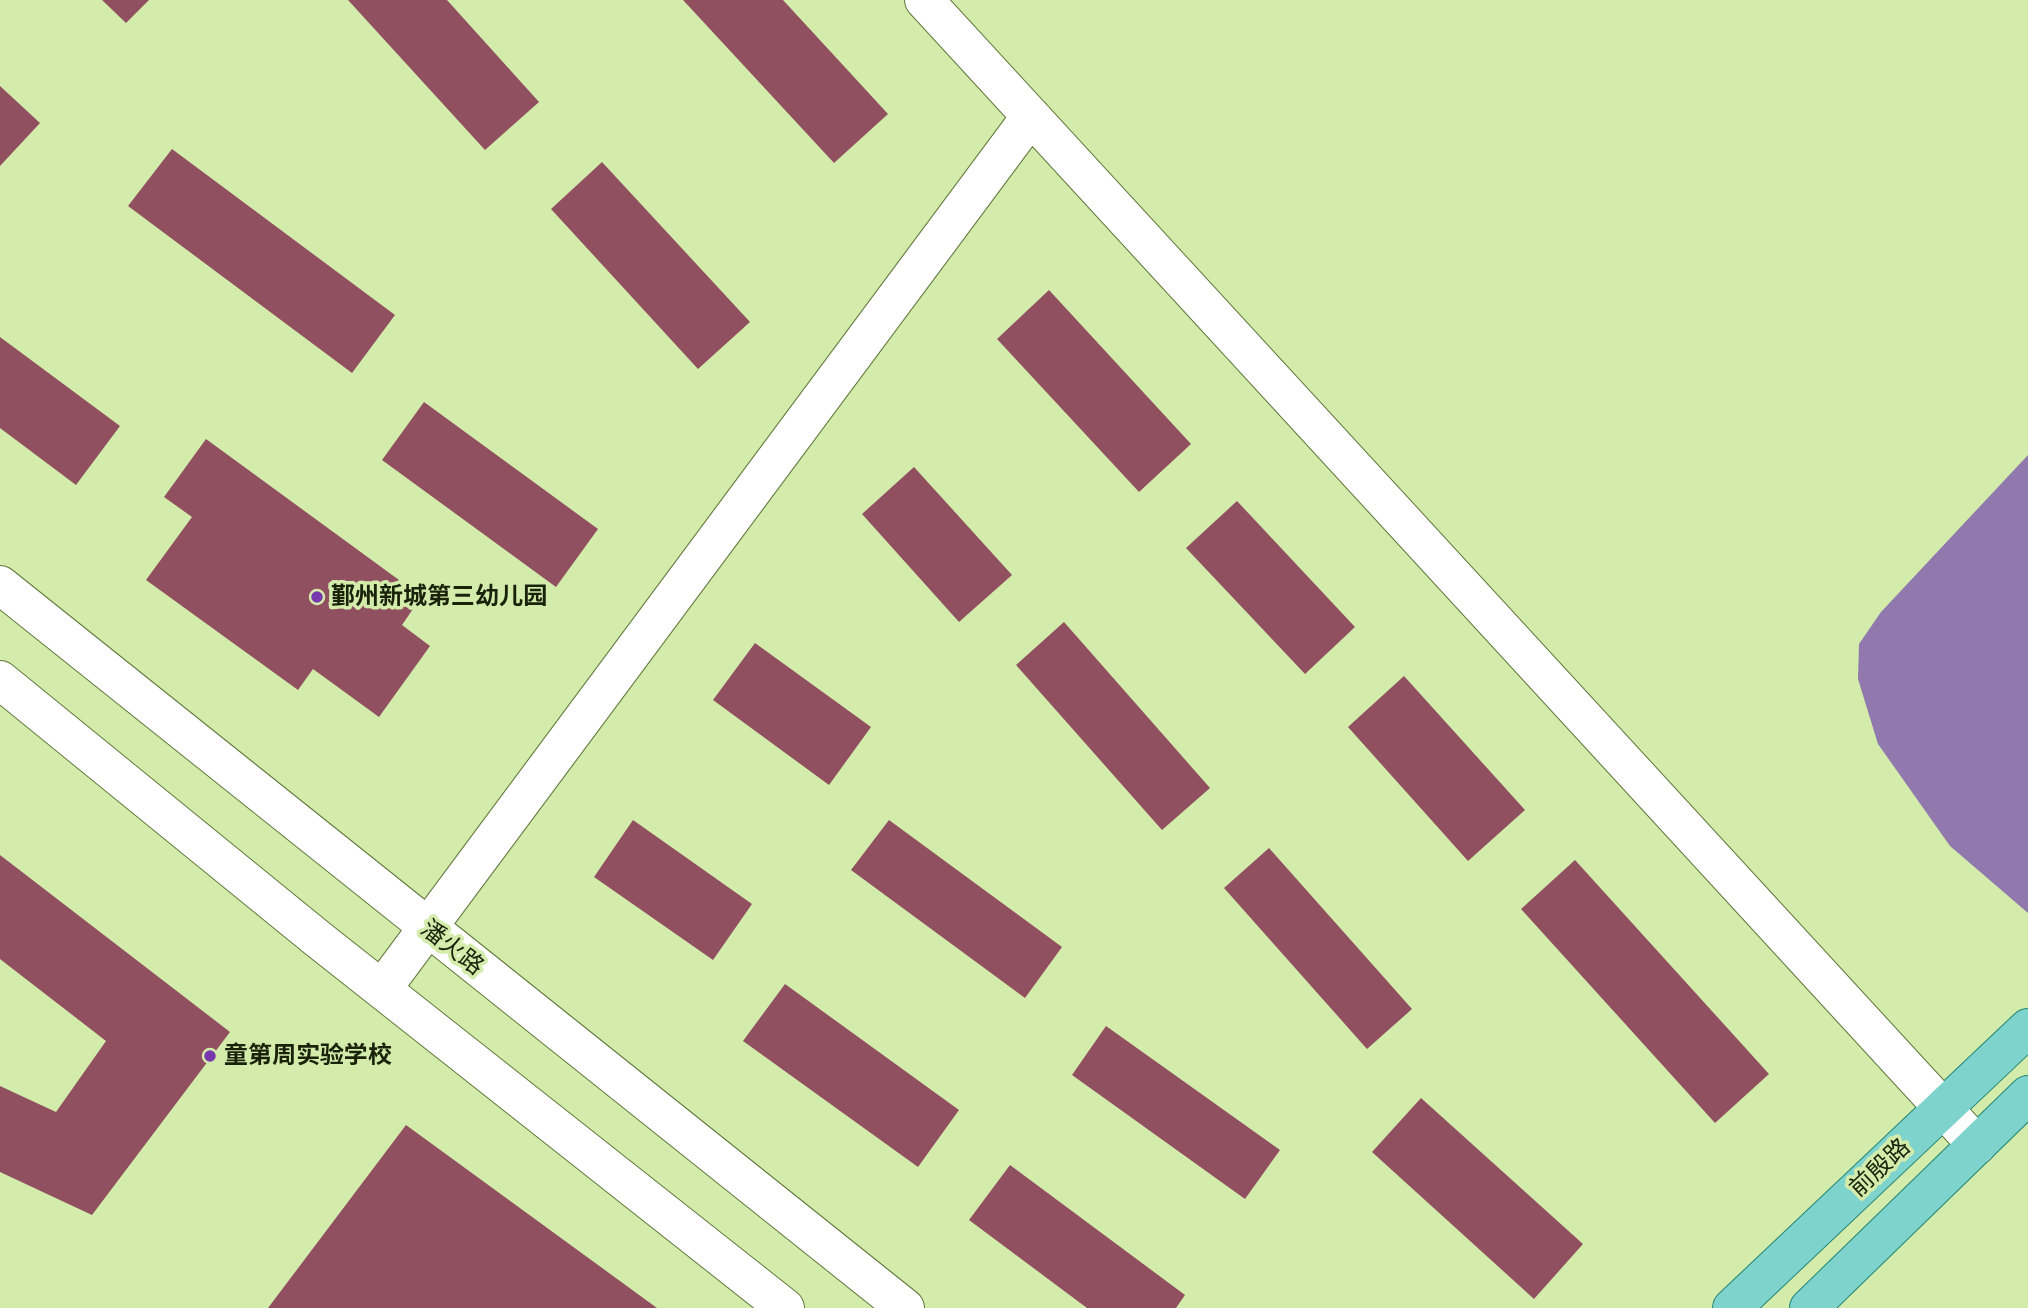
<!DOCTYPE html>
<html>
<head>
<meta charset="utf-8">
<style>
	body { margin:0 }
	canvas { display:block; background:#d3ecac }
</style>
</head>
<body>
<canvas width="2028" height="1308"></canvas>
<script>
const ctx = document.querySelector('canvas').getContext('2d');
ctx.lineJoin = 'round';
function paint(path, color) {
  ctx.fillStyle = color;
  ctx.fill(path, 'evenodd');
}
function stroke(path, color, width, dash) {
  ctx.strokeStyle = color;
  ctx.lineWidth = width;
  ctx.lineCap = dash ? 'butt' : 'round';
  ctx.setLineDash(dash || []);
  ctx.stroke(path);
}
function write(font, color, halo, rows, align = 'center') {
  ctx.font = font + ' Inter,"Noto Sans SC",sans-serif';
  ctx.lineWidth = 7;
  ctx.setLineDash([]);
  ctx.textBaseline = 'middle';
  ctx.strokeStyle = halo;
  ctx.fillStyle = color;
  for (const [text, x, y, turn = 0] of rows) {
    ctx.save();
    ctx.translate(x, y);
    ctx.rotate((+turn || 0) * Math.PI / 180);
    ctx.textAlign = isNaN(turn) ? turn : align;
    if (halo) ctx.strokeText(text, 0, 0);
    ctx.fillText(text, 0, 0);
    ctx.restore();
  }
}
paint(new Path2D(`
	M2028,455V913L1950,846L1878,744L1858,679L1859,644L1881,612Z`), '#9178ad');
paint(new Path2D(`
	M102,0H149L126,23Z
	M348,0H447L539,102L485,150Z
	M683,0H783L888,114L834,163Z
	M0,86L40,123L0,166Z
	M172,149L395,315L352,373L128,206Z
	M602,162L750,322L698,369L551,209Z
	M1049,290L1191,444L1139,492L997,339Z
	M0,337L120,426L76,485L0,428Z
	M424,402L598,529L556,587L382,460Z
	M206,439L399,580L392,589L415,606L402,625L430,646L379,717L313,669L298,690L146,580L192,517L164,497Z
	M914,467L1012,575L959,622L862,514Z
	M1237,501L1355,627L1305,674L1186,548Z
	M1064,622L1210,788L1162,830L1016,665Z
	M755,643L871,727L829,785L713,700Z
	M1404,676L1525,810L1468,861L1348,727Z
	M633,820L752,904L713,960L594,877Z
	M889,820L1062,947L1025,998L851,870Z
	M1269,848L1412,1009L1367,1049L1224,888Z
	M0,855L230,1032L92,1215L0,1172V1086L56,1112L106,1041L0,959Z
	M1575,860L1769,1074L1715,1123L1521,909Z
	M785,984L959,1110L918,1167L743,1041Z
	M1106,1026L1280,1150L1245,1199L1072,1075Z
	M1421,1098L1583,1244L1534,1299L1372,1152Z
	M406,1125L657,1308H268Z
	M1010,1165L1185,1295L1176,1308H1087L969,1220Z`), '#91505f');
const minor = new Path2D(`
	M924,0L1977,1145
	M0,585L905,1308
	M0,680L318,939L785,1308
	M382,989L1031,116`);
const major = new Path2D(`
	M1732,1308L2028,1028
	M1809,1308L2028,1095`);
stroke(minor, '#62783c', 40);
stroke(major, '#238473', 40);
stroke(minor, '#fff', 38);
stroke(major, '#7ed4cd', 38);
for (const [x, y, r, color] of [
	[317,597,7,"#7939ae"],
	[210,1056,7,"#7939ae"]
]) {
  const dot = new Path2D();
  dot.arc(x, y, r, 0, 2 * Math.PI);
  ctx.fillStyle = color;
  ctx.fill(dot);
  stroke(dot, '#d3ecac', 2.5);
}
write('bold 24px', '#1a230a', '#d3ecac', [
	["鄞州新城第三幼儿园",331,597],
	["童第周实验学校",224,1056]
], 'left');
write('24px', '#1a230a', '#d3ecac', [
	["潘火路",452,948,38],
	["前殷路",1880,1168,-43]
]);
</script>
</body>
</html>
